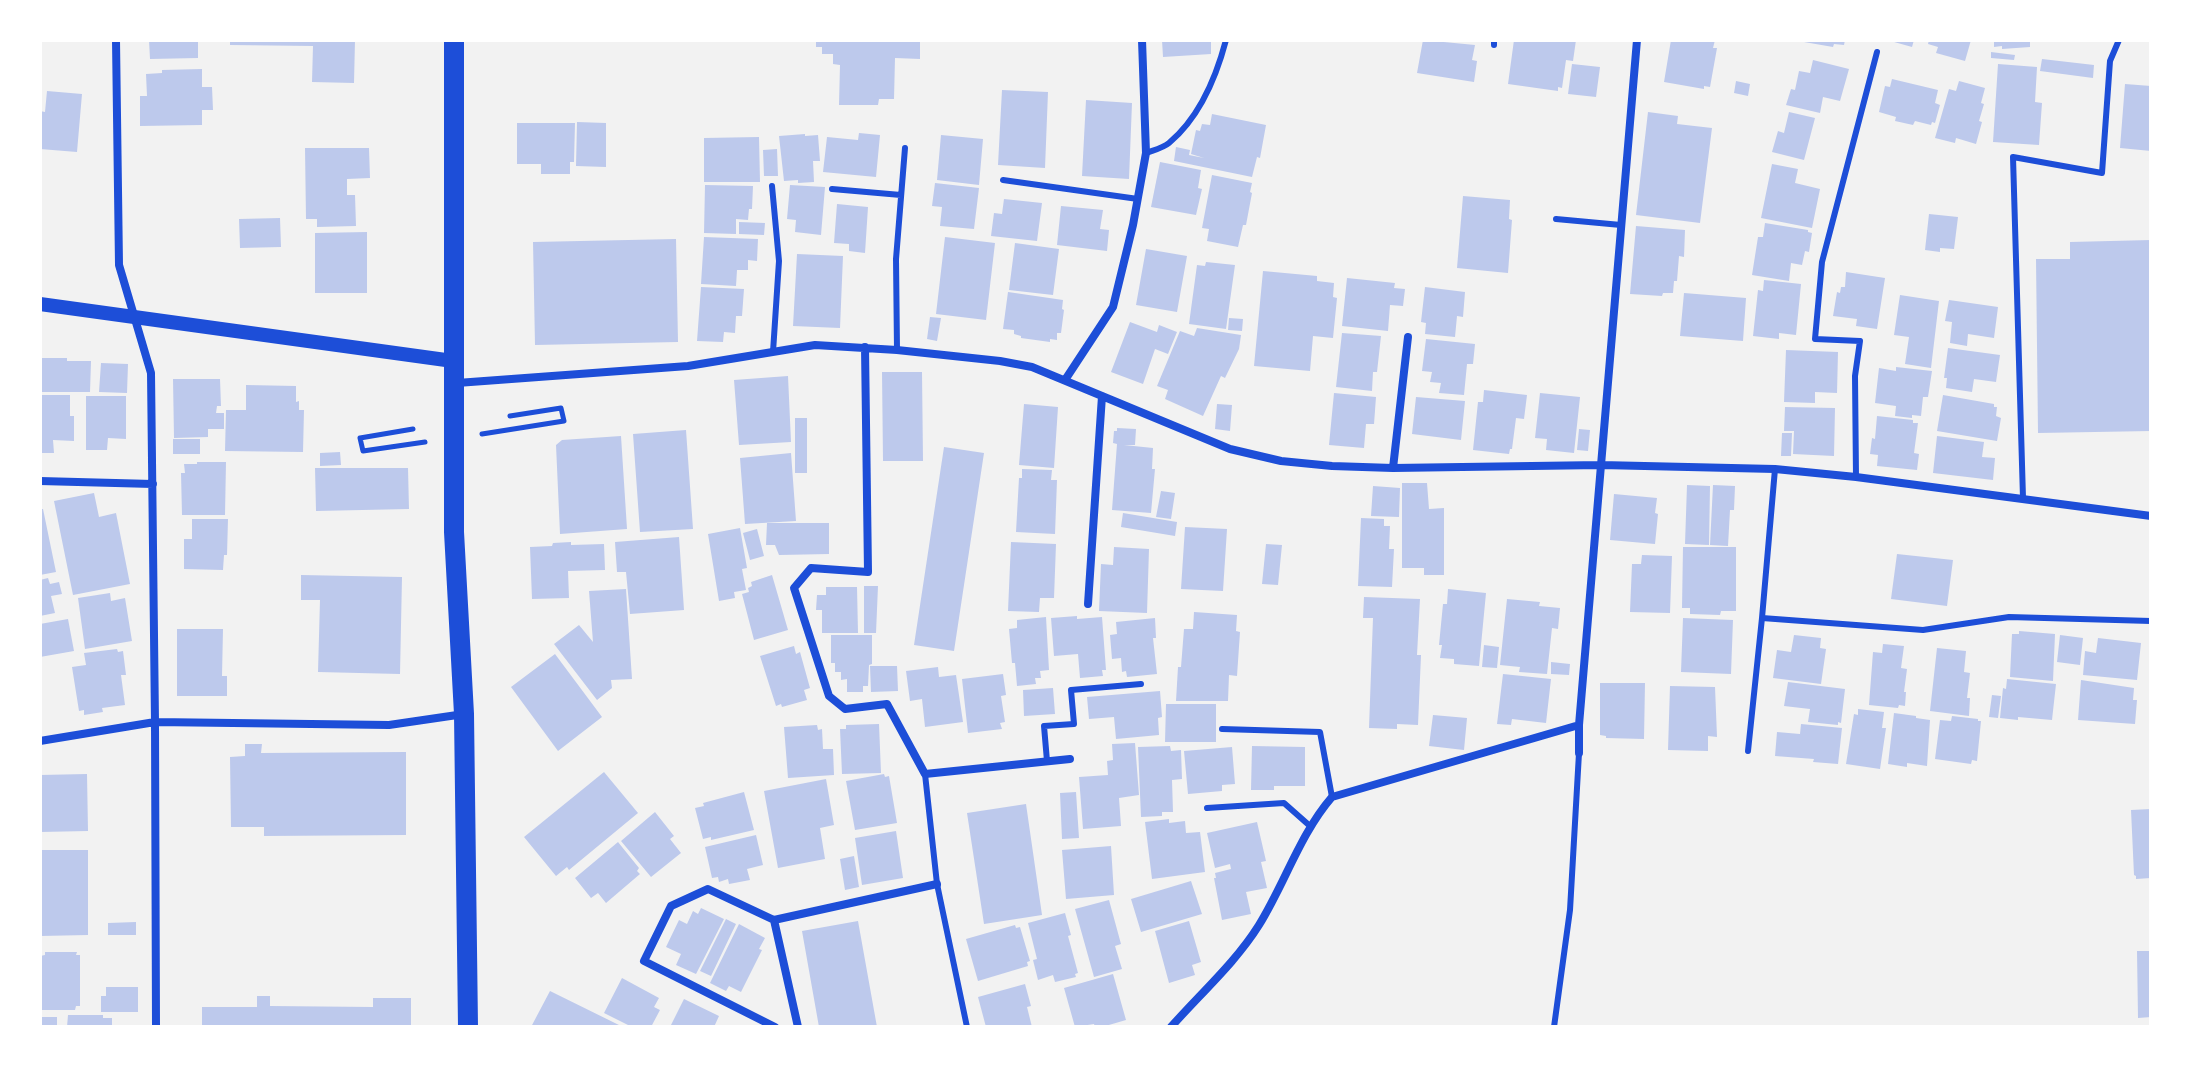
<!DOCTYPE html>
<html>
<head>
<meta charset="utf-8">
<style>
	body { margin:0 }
	#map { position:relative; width:2191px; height:1067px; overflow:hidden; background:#f2f2f2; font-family:"Noto Serif",serif }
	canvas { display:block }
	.frame { position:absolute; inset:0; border:42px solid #fff; pointer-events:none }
</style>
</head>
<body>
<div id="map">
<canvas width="2191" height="1067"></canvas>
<div class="frame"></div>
</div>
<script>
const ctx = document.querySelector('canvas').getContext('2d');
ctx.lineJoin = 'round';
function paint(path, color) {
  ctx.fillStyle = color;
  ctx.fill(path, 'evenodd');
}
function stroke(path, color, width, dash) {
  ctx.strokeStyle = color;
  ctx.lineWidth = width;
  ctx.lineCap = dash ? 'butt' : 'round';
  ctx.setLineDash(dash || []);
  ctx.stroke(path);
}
paint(new Path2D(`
	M149,40H198V58L150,59Z
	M230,40H355L354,83L312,82L313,46L230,45Z
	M816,40H920V59L895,58L894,99H879L878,105H839L840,65L833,64V54H822V47H816Z
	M1162,40H1211V54L1163,57Z
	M1423,40L1475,45L1472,60L1477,61L1474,82L1417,73Z
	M1514,40H1576L1573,61L1566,60L1562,88L1558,87V91L1508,84Z
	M1671,40H1715L1713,48H1717L1710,87L1704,86V89L1664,82Z
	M1804,40H1845L1844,45L1834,44L1833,47L1804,42Z
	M1887,40H1914L1912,47Z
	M1929,40H1971L1965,61L1936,53L1938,47L1928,44Z
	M1994,40H2030V47L2002,49V46L1994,47Z
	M1991,52L2015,55L2014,60L1991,58Z
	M2042,59L2094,65L2093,78L2040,71Z
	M1813,60L1849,69L1840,101L1823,97L1820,113L1786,105L1791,89L1795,90L1799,71L1810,73Z
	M1572,64L1600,67L1596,97L1568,94Z
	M1998,64L2037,67L2035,102L2042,103L2039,145L1993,142Z
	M202,69V87H212L213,110H202V125L140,126V96H147L146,74L162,73V70Z
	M1892,79L1938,90L1935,103L1940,105L1935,123L1932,122L1931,125L1915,121L1913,125L1895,121L1896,117L1879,112L1885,86L1890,87Z
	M1736,81L1750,84L1748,96L1734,93Z
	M1959,81L1985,88L1981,103L1984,104L1979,121L1982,122L1976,144L1956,138L1955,143L1935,138L1949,89L1956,91Z
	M2125,84L2151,86V151L2120,148Z
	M1002,90L1048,92L1045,168L998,165Z
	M47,91L82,94L77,152L40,149V111L45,112Z
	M1086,100L1132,103L1129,179L1082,176Z
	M1648,112L1678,116L1677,124L1712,128L1700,223L1636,215Z
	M1789,112L1815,118L1804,160L1772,152L1778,131L1784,133Z
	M1212,114L1266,125L1260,158L1257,157L1252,177L1174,161L1176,147L1190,150L1189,155L1204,158L1191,154L1196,130L1200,131L1202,124L1210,125Z
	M577,122L606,123V167L576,166Z
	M517,123H575L574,162H570V174H541V164H517Z
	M859,133L880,135L876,177L823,172L827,137L858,140Z
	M805,134V136L818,135L820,161H813L814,182L798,183V180L784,181L779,136Z
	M941,135L983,139L979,185L937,180Z
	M759,137L760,182H704V138Z
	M305,148H369L370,178L347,179V195H355L356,226L317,227V219H306Z
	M777,149L778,176H764L763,150Z
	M1160,162L1201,170L1198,188L1202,189L1196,215L1151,207Z
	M1772,164L1798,169L1795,183L1820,189L1812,228L1761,218Z
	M1212,175L1252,183L1250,192L1252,193L1246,225H1243L1238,247L1207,241L1209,229L1202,228Z
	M935,183L979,188L974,229L940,226L942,207L932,206Z
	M705,185L753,186L752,209H749L748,220L736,219V234L704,233Z
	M790,185L825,187L821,235L795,232L796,220L787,219Z
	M1463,196L1510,200L1509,219L1512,220L1508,273L1457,268Z
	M1004,199L1042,203L1037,241L991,236L994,213L1002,214Z
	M837,204L868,207L865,253L849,251V244L834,243Z
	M1061,206L1103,210L1100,229L1109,230L1107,251L1057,245Z
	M1929,214L1958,217L1954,249L1940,248V252L1925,250Z
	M280,218L281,247L240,248L239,219Z
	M739,222L765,223L764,235L739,234Z
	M1765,223L1808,230V232L1812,233L1809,252L1805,251L1802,265L1791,263L1789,281L1752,275L1758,237H1763Z
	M1636,226L1685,230L1684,257L1679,256L1677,281H1674L1673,293H1663L1662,296L1630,294Z
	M367,232V293H315V233Z
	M704,237L758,239L757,261L748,260V270H737L736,286L701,284Z
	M945,237L995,243L986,320L936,314Z
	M676,239L678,342L535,345L533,242Z
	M2151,240V431L2038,433L2036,259H2070V242Z
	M1015,243L1059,249L1053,295L1009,290Z
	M1146,249L1187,256L1177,312L1136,305Z
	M797,254L843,256L840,328L793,326Z
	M1206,262L1235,265L1226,329L1189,324L1197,265L1205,266Z
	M1263,271L1317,276V281L1334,283L1333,297L1337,298L1333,338L1313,336L1310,371L1254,366Z
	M1846,272L1885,278L1877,329L1856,326L1857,319L1833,316L1837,292L1840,293L1841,287H1845Z
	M1347,278L1395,283L1394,288L1405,289L1403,306L1390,305L1388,331L1342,326Z
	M1764,280L1801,284L1796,335L1779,333V339L1753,336L1758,290L1763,291Z
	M701,287L744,289L742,316H736L735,333L724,332L723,342L697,341Z
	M1425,287L1465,292L1463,317L1457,316L1455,337L1425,334L1426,323L1421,322Z
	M1008,292L1063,300L1062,309L1064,310L1061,333H1057V340L1050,339V342L1021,338V336L1014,334V330L1003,329Z
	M1684,293L1746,298L1743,341L1680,336Z
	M1900,295L1939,301L1931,368L1905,364L1909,337L1894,335Z
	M1949,300L1998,307L1994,338L1968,334L1967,346L1950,343L1952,322L1945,321Z
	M930,317L941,318L937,341L927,339Z
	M1229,318L1243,319L1242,331L1228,330Z
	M1130,322L1157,332L1159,325L1177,332L1168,354L1155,349L1143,384L1111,372Z
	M1197,328L1241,335L1239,349L1225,378L1221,376L1203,416L1165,399L1168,390L1157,386L1180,331L1194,336Z
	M1342,333L1381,336L1377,372H1373L1372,391L1336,387Z
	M1426,339L1475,344L1473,364H1467L1464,395L1439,393L1441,383L1430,382L1432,372L1422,371Z
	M1948,348L2000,355L1996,382L1974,379L1972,392L1946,388L1947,378H1944Z
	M1786,350L1838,352L1837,393L1815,392V403L1784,402Z
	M40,358H67V361H91L90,392H40Z
	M101,363L128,364L127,393L99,392Z
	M1896,367L1932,371L1928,397H1923L1921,416L1912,415V418L1895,416L1896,406L1875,403L1879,368L1896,371Z
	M882,372H922L923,461H883Z
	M788,376L791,442L739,445L734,380Z
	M173,379H220L221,406H217L216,413H224V429H208V437L174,438Z
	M246,385L296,386V402L299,401V410H304L303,452L225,451L226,410H246Z
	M1484,390L1527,395L1524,419L1516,418L1512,449H1510L1509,454L1473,450L1478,402H1483Z
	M1334,393L1376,397L1374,424H1366L1364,448L1329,445Z
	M1540,393L1580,397L1574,453L1546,450L1547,439L1535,438Z
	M40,395H70V416H74V441L53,440L54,453H40Z
	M1943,395L1994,404V407H1997L1996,416L2001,418L1997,441L1937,431Z
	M86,396H126V439L108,438L107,450H86Z
	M1416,397L1465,401L1461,440L1412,434Z
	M1024,404L1058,407L1054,468L1019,465Z
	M1217,404L1232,405L1230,431L1215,429Z
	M1785,407L1835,408L1834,456L1793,454L1794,431H1784Z
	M1877,416L1913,420V423H1918L1914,453L1919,454L1917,470L1877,466L1878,455L1870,454L1872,438L1875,439Z
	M795,418H807V473H795Z
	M1117,428L1136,429L1135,445H1124L1153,448L1152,469H1155L1151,513L1112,510L1117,444L1113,443L1114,431H1117Z
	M1579,429L1590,430L1588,451L1577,450Z
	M686,430L693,529L640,532L633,434Z
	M1782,433H1792L1791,456H1781Z
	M621,436L627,529L560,534L556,445L562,440Z
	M1937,436L1984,442L1982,457L1995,458L1993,480L1933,473Z
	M173,439H200V454H173Z
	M944,447L984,453L954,651L914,645Z
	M340,452L341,465L320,466V453Z
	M791,453L796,521L745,524L740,458Z
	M197,462H226L225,515H182L181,473H185L184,464H197Z
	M315,468H408L409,509L316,511Z
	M1022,469L1052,470L1051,480H1057L1055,534L1016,532L1019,478H1022Z
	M1402,483H1427L1429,509L1444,508V575H1424V568H1402Z
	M1687,485L1710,486L1709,545L1685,544Z
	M1713,485L1735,486L1734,510H1730L1728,546L1710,545Z
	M1373,486L1400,488L1399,517L1371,516Z
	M1161,491L1175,493L1171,519L1156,517Z
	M94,493L99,517L116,513L130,584L73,595L54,501Z
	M1614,494L1657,498L1655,513L1658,514L1655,544L1610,540Z
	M40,509H43L56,572L40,575Z
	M1123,513L1177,522L1175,536L1121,527Z
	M1361,518L1384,519V526H1390L1389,549H1394L1392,587L1358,586Z
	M192,519H228L227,555H224L223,570L184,569V539H192Z
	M767,523H829V554L779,555L775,545H766Z
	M1185,527L1227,529L1223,591L1181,589Z
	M740,528L747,568L742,569L746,590L734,592L735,598L719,601L708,534Z
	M757,529L764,556L750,560L743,533Z
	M679,537L684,610L630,614L626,572H617L615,542Z
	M571,542V545L604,544L605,570L568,571L569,598L532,599L530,547L552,546L553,543Z
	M1011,542L1056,544L1054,598H1040L1039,612L1008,611Z
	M1266,544L1282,545L1278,585L1262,584Z
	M1114,547L1149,549L1147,613L1099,611L1101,564L1113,565Z
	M1683,547H1736V611H1721L1720,615L1690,614V608H1682Z
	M1897,554L1953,560L1947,606L1891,599Z
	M1642,555L1672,556L1670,613L1630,612L1632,564H1641Z
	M301,575L402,577L400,674L318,672L320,600H301Z
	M772,575L788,630L754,640L742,594L749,592L748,588L752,586L751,582Z
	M48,578L50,584L59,582L62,594L51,596L55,613L40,616V580Z
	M864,586H878L876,633H864Z
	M826,587H857L858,633H822V610H816L817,595H826Z
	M626,589L632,679L611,680L612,688L597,700L554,644L579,625L593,642L589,591Z
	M1448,589L1486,593L1479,666L1454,664V659L1440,658L1442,645H1439L1443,604H1447Z
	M110,593L111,601L125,598L132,641L85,649L78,598Z
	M1364,597L1420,599L1417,655H1421L1418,725L1397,724V729L1369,728L1373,618H1363Z
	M1507,599L1540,602L1539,606L1560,608L1558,629L1552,628L1547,674L1519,672L1520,667L1500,665Z
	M1194,612L1237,615L1236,631L1240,632L1237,676L1229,675L1228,701H1176L1178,667H1181L1184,629H1193Z
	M1077,616V619L1102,617L1106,670H1102L1103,676L1080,678L1078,654L1054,656L1051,618Z
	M1046,617L1049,670L1040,671L1041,678H1035L1036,684L1017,686L1015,663H1012L1009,629L1017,628V620Z
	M1155,618L1156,638H1153L1157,674L1127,677L1126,671L1122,672L1121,658L1112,659L1110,635L1117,634L1116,622Z
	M1683,618L1733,620L1731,674L1681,672Z
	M68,619L74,651L40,657V624Z
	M177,629H223L222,676H227V696H177Z
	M2019,631L2055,634L2053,681L2010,677L2012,634H2019Z
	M831,635H872V664L869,665L868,686H863V692H847V679L841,680V672H835V663H831Z
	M1794,635L1821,638L1820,648L1826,649L1821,684L1773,678L1777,650L1791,652Z
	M2060,635L2083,638L2080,665L2057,662Z
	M2098,638L2141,643L2137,680L2083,675L2085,651L2096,653Z
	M1883,644L1904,646L1901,668L1907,669L1904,692H1906L1905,706L1899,705L1898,708L1869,705L1873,652L1882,653Z
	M1484,645L1499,647L1497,668L1482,667Z
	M794,646L796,654L800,652L810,688L804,690L807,700L782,707L781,704L776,706L760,656Z
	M1937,648L1966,651L1964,672L1970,673L1967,698H1970L1969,716L1930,711Z
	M117,649L118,652L123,651L126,675H121L125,705L102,708L103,712L84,715V710L79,711L72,667L86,665L84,653Z
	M555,654L602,717L558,751L511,687Z
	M1551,662L1570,664L1569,675L1551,674Z
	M870,666H897L898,691L871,692Z
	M938,667L939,677L956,675L963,722L925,727L922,699L910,701L906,671Z
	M1003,674L1006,695L1001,696L1005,722L1000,723L1002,729L968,733L962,679Z
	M1503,674L1551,679L1546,723L1512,719L1511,725L1497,724Z
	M2007,679L2056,684L2052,720L2018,717V720L2000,718L2003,688L2006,689Z
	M2081,680L2134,688L2133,700H2137L2135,724L2078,720Z
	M1788,682L1845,689L1841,723L1838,722V725L1808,722L1810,709L1784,706Z
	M1600,683H1645L1644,739L1606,738V736L1600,735Z
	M1670,686L1715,687L1717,737L1708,736V751L1668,750Z
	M1053,688L1055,714L1024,716L1023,690Z
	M1160,691L1162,717L1158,718L1159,735L1116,739L1114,717L1089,719L1087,697Z
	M1992,695L2001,696L1998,718L1989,717Z
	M1166,704H1216V742H1165Z
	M1858,709L1884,712L1882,728H1886L1880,769L1846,764L1854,714L1858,715Z
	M1894,713L1916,716V718L1930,720L1927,766L1907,763V767L1888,764Z
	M1433,715L1467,718L1464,750L1429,746Z
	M1952,716L1978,719V721H1981L1977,761L1972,760L1971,764L1935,759L1940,720L1951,721Z
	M879,724L881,773L842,774L840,729H846V725Z
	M1801,724L1842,728L1838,764L1813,762L1814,759L1775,756L1777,732L1800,734Z
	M817,725L818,730L822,729L823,749H833L834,775L788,778L784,727Z
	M1135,743L1139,795L1119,798L1121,826L1083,829L1079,777L1108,775L1107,761L1113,760L1112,744Z
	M245,744H262L261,753L406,752V835L264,836V827H231L230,757L245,756Z
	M1170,746L1171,751L1181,750L1182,779L1172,780L1173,812H1162V816L1141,817L1138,747Z
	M1252,746L1305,747V786H1274V790H1251Z
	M1232,747L1235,784L1222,785V791L1188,794L1184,751Z
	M604,772L638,813L569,870L567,867L556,876L524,837Z
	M87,774L88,831L40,832V775Z
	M884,774L885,777L889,776L897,823L855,830L846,781Z
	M826,779L834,825L820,828L825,859L778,868L764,791Z
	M744,792L754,830L711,840V837L703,839L695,808L704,806L703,803Z
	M1076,792L1079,838L1062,839L1060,793Z
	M1026,804L1042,915L984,924L967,813Z
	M2151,809V878L2136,879V876L2134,875L2131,810Z
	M655,812L674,836L670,839L681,853L651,877L621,841Z
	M1169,819V823L1185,821L1186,833L1200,832L1205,872L1152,879L1145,822Z
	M1257,822L1266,861L1261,862L1267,888L1246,892L1251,914L1222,920L1214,878H1216L1215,873L1231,869L1230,864L1215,868L1207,833Z
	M896,831L903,878L862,885L855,838Z
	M756,835L763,865L747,869L750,880L729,884L728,879L719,882L718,877L712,878L705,847Z
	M618,842L639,868L637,871L640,874L606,903L598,893L591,898L575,878Z
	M1111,846L1114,895L1066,899L1062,850Z
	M40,850H88V935L40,936Z
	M854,856L859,887L845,890L840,859Z
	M1191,881L1202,914L1141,932L1131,899Z
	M1109,900L1121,944L1115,946L1122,969L1094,977L1075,909Z
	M701,908L724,919L696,974L676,965L681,954L666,947L679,920L687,924L693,911L698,914Z
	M1065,913L1071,935L1068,936L1078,973L1075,974L1076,977L1055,982L1053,975L1038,980L1033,960L1037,959L1028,923Z
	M726,919L736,924L711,976L700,971Z
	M858,921L877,1027H819L802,931Z
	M1189,921L1201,962L1192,965L1195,975L1169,983L1155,931Z
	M136,922V935H108V923Z
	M739,924L765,938L759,949L762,950L741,992L729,986L726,991L710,983Z
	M1015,925L1016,928L1020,927L1030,961L1027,962L1028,966L978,981L966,939Z
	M2137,951H2151V1017L2138,1018Z
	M45,952H77L76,955H80V1006H76L75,1010H40V956L45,955Z
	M1113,974L1126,1020L1102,1027H1095L1094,1024L1075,1027L1064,988Z
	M622,978L659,998L654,1007L660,1010L651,1027H632L604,1013Z
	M1025,984L1031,1006L1027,1007L1032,1027H986L978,997Z
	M106,987H138V1012H101V996H106Z
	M550,991L623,1027H531Z
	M257,996H270V1006L373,1007V998H411V1027H202V1007H257Z
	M684,999L719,1016L714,1027H670Z
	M68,1015H103V1018H112V1027H67Z
	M40,1017H57V1027H40Z`), '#bdc9ec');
stroke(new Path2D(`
	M413,429L360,438L363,451L425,442
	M482,434L564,421L561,408L510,416`), '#1d4ed8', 5);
stroke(new Path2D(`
	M1494,45V40
	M1146,153C1154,150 1163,148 1169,143C1200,117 1216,78 1226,40
	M1003,180L1138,199
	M772,186L779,261L773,352
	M832,189L901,195
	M1556,219L1621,225
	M897,350L896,259L905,148
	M1856,477L1855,376L1860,341L1815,339L1822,262L1877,52
	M2023,498L2013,157L2102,173L2110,61L2119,40
	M1762,618L1923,630L2009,617L2151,621
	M1222,729L1320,732L1332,797
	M1748,751L1762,618L1775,469
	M1047,761L1044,726L1074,724L1071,690L1141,684
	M925,774L937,884L967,1027
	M1207,808L1284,803L1310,826
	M1554,1027L1570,910L1579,753`), '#1d4ed8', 6);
stroke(new Path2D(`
	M116,40L119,265L151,373L155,722L156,1027
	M865,347L868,572L811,568L794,588L829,696L845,709L887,704L925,774L1070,759
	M1065,380L1113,307L1133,225L1146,153L1142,40
	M457,383L688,366L815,345L897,350L1000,361L1032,367L1230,449L1281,461L1332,466L1393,468L1601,465L1775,469L1856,477L2151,516
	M1393,468L1408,337
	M40,481L153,484
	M1088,604L1102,396
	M40,741L155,722L389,725L464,714
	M1579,753V725L1637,40
	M774,920L708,889L671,906L644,961L775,1027
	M798,1027L774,920L937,884
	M1171,1027C1200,994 1236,962 1259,925C1285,883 1300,834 1332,797L1579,725`), '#1d4ed8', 8);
stroke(new Path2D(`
	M40,304L453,361`), '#1d4ed8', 14);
stroke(new Path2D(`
	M454,40V532L464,714L468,1027`), '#1d4ed8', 20);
</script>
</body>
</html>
